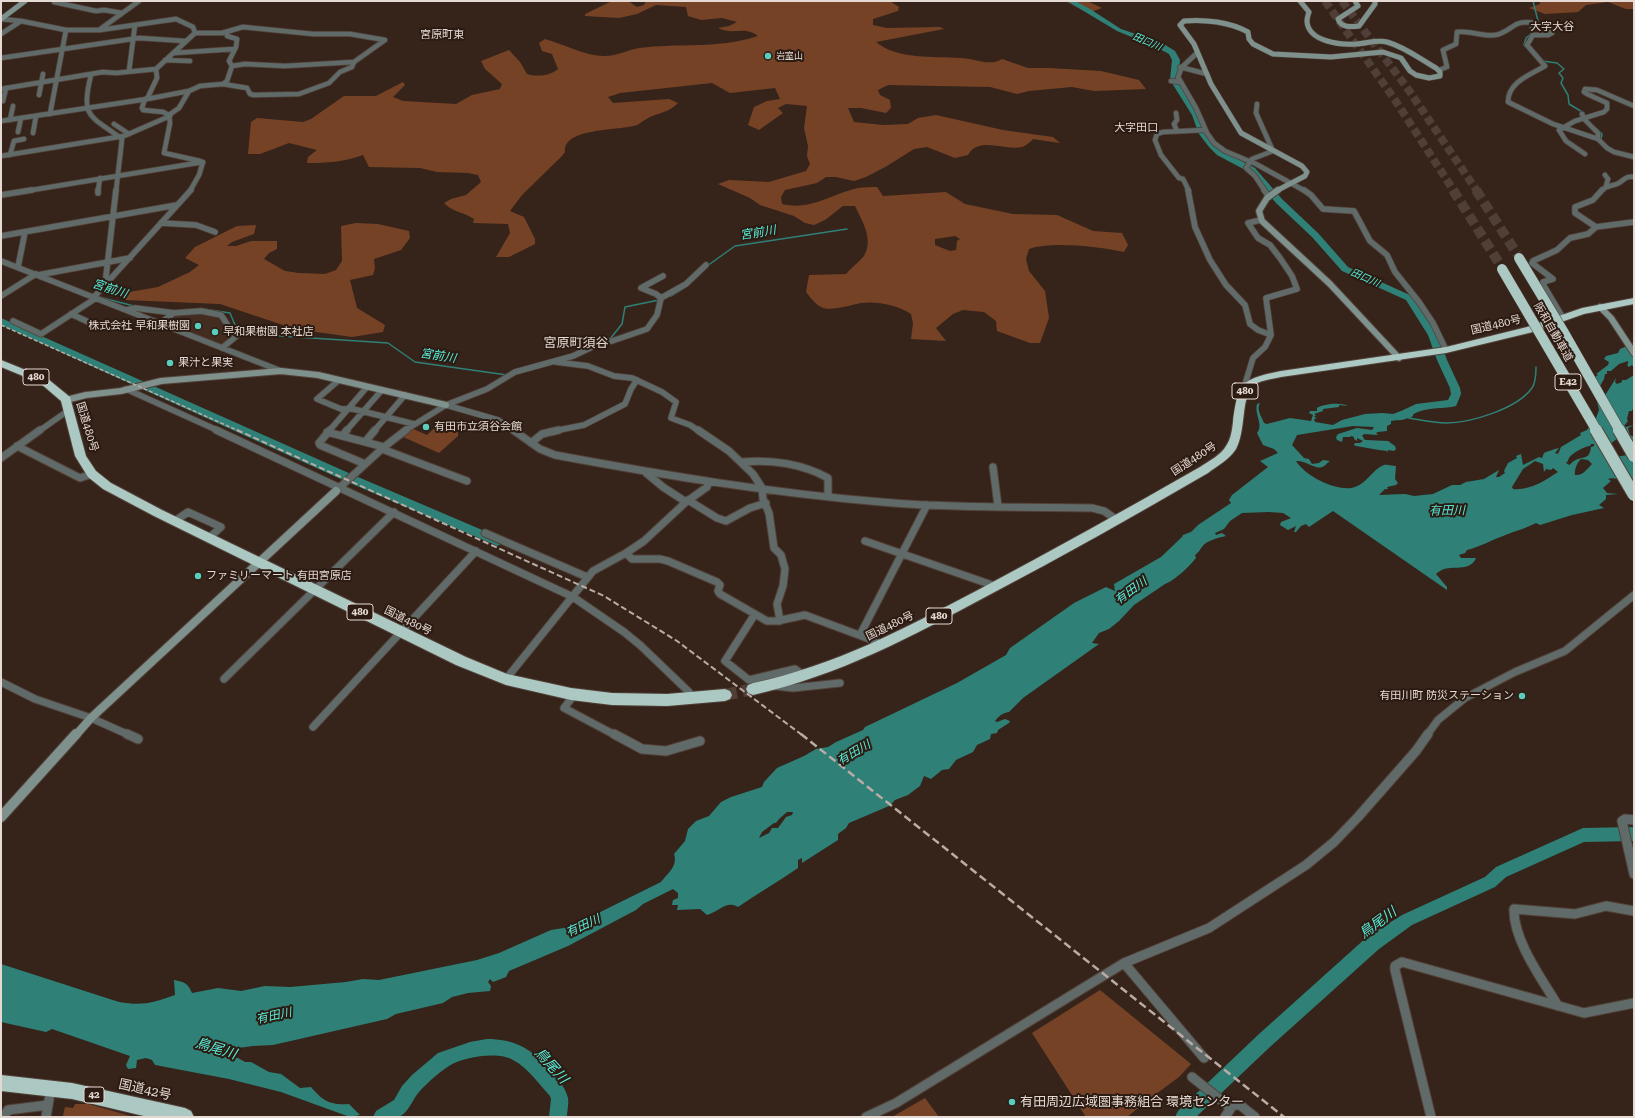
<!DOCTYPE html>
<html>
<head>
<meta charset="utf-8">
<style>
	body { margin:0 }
	#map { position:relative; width:1635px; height:1118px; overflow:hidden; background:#36241b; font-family:"Roboto Serif",serif }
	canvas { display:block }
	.frame { position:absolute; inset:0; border:2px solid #e5d9d3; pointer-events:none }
</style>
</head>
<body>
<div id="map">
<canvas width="1635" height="1118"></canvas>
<div class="frame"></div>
</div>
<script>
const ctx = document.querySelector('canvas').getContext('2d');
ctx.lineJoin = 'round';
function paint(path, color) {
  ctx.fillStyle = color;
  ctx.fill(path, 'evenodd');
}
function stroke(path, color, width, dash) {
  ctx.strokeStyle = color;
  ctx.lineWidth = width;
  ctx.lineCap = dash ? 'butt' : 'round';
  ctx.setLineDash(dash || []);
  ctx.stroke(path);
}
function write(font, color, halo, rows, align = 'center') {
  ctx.font = font + ' "Roboto Serif","Noto Sans JP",serif';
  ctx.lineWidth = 4;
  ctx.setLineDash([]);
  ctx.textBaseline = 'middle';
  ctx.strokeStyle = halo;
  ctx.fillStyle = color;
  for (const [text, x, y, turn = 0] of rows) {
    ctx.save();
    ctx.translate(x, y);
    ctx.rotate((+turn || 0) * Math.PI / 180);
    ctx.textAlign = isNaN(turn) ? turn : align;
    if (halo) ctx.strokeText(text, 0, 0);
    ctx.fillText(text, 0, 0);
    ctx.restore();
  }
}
paint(new Path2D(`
	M196,312L219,315L238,333L224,346L162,323L174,314Z`), '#432c20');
paint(new Path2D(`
	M612,1H628L637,7L644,5L646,1H890L899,7L898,11L873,19V25L887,28L940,27L944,29L876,42C897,60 934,56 960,58C974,58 990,67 1002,59L1028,68H1049L1101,71L1139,80L1146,89L1094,91L1072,87L1029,91L1017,94L990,87L888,85L878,90L880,95L890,100L891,108L886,113L861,108H848L854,122L883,125L908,124L918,118L936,115L1003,130L1053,137L1060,143L1033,139C1030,142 1026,146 1022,147C1004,151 979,136 968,155L955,158L927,147L914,149L887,166L866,177L854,181L836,177H826L817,183L785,190L781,197L782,204C811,211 831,194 858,188C864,187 871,187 877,187L883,196L946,192L965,204L1013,214L1057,215L1093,231L1122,233L1128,245L1124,252C1100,247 1052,241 1029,249L1026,259L1029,271L1045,291L1049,318L1040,343H1030L997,331L996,321L984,312L963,310L953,314L936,328L946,341L911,339L913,323L911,314C897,305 878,301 861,303C851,305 829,312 821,307C815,304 810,297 806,292L809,275L846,274C851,268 859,262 864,256C874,239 862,221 855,206H843L825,220L814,225L805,223L794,216L760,205L750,198L718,184L729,180L769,182L806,171L810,164L807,156L808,146L804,128L807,106L786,104L778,108L783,113L759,130L748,125L754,107L767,101L780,99L775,88L730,93L712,83L620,93L608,97L613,103L669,99L678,103C670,112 658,113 648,118C644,120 641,123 637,125C620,131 563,127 565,152L562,156L522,195L510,211L524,217L535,239V244L509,257H496L510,233L508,224L473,223L474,219C464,212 452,212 444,203L451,199L466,195L481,182L478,175L468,173L437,172L420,168L369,167L363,155C344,162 327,163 307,163L308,157L317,150L289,143L260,154H248L251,122L257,118L303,122L311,119L344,96H376L403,82L405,85L393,97L403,101L456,104L472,95L500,89L502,84L485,69L481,61L509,50L520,62L527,74C537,77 550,76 558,69L552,54L542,51L539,43L545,39C564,44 582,55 603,56C615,57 627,50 639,48C679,43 719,49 758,36C744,25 733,36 718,28L729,26L737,22L722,18L701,20L688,16L686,7L656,5L637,14L619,18L585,16V14ZM955,236L960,239L957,241L956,250L950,251L935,245V239Z
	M1065,1H1087L1102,8L1088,13Z
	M1540,1H1634V9H1626L1608,2L1586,5L1578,12L1545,14L1529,8L1540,4Z
	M356,223L378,224L409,231L410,238L401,250L374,259L375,268L373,275L350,280L357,308L385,325L383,332L352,337L295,329L220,304L125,300L118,294L158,287L190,272L199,265L185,258L195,247L237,226L256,225L254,234L232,242L227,246H236L251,241H277V249L269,253L264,259L285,271L299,273L325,274L336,270L342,261L341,226Z
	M439,424L458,432V436L439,453L401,436L411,428L427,435Z
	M1100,990L1191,1064L1179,1077L1152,1097L1127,1117H1086L1032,1033Z
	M925,1098L939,1117H892Z
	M75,1104H88L134,1117H62L63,1116L65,1107L73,1108Z`), '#764226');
paint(new Path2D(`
	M1634,343V368L1632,365L1629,367L1627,365L1628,364V361L1619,364L1611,371H1607V374H1605L1604,379L1600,386L1604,397L1616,378L1615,382L1617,384L1622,382V380H1626L1634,375V406L1632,411H1629L1627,419L1628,421L1624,426L1626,427L1634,425L1628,428L1630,435L1634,437V444L1628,440L1619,437L1609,445L1616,457L1627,455L1634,447V488C1627,484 1616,476 1608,479L1611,481L1603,488L1607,493L1618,494L1606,495V499L1599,505L1604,508L1572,515L1540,525L1536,523C1525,529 1514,531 1503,536C1491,540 1480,547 1467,550L1465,553L1459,555L1461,558H1476C1471,571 1455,566 1444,569C1441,570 1438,572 1436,574L1447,587V590L1333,511L1309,527L1306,524L1301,526L1296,532H1294L1296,526L1288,530L1280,525L1281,522L1291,518L1283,513L1269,512L1242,513L1230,521L1224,529L1215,533L1216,535L1222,533L1226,536C1218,538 1207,540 1202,547C1199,551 1199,552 1195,555L1196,558C1190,566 1174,581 1165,584L1134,605L1119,621L1109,629L1099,633L1092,643L1099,644L1023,698L1009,712C1002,713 999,716 995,721L997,722L1005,719L1010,721L1009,723L998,730L997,733L991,734L990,739L977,745L973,752L956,760L949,769L942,770L931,779L924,776L920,786L908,795L895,800L889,806L849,823L846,828L838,834V840L802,863V858L798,860V868C778,882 758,893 738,907C726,900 719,912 707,915L700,909L677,910L678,905H672L673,900L678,898V893L673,889L643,904L636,910L568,946L509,971L506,977L493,982L490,979L488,982L491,986L490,991L468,993L452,997L443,1003L396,1014L387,1019L273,1045L253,1046L231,1049L218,1055L238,1058L245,1062H251L269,1072L281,1074L300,1088L311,1087C324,1102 330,1105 349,1104L360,1115L350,1117L281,1092L229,1079L155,1065L152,1060L146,1058L137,1060L136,1068L128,1069L126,1065L130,1056L52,1029L46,1032L1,1022V964L119,1002C143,1006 152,1003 175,995L174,980C184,982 188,983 192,993L218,988L241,991L265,986L290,987L346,982L363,979L379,980L477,960L499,953L551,930L570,927L661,882C668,873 678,866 674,854L685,841L688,829L696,821L709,816L721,802L731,797L762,787L764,782L777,768L804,756L816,749L828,747L836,742L863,730L865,727L957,683L1006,655L1010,648L1074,603L1106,587L1115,591L1114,584L1161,557L1182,537L1183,535L1191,532L1198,525L1231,503L1229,500L1232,495L1268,467L1260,461L1278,453L1274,449L1263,445L1257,433C1264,425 1254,414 1257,404L1260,403C1256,410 1262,417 1264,423L1267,424L1290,418L1311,421L1313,415L1309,413L1310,411H1317V408C1323,404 1341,402 1348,406L1339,405V407L1323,409V411L1314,414L1316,415L1314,417L1317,418L1314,419L1315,422L1333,425L1342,420L1365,414L1382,413L1393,414L1401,411L1403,413L1405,412L1404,410L1410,408L1413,412V416L1410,418L1391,421V424L1387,426V431L1378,432L1376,433L1378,435L1364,434L1362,436L1364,438L1363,439L1366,440L1388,441L1395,446L1396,449L1394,451L1388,450L1387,453V451L1379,450L1356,446L1354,445L1355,443H1360L1363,441L1357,438V441L1354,439V437L1351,436L1350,437H1343L1342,442L1337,440L1336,437L1338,434L1357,428L1372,430L1374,427L1353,426L1297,435L1292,445L1304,458L1309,459L1312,464L1319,463L1323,460L1330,461C1327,463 1324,467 1322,467C1316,470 1305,460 1296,461C1305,476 1338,493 1355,487C1366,484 1374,468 1384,465C1388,464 1392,466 1396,466L1395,479L1398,483L1396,485L1387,487L1388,489H1385L1379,495L1405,494L1414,496L1433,494L1452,485H1460L1466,482L1484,479L1499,470L1496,477H1499L1505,473L1504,471L1508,463L1517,458L1516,456L1521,454L1523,465L1539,457L1542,458L1544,453C1546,452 1557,448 1559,448L1555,453L1558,454L1561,447L1581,435L1580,433L1587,430C1589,426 1595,423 1596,419C1596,417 1598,413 1599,410C1599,406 1592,386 1592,379L1598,375L1596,374L1608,365L1609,362L1604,359L1606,356L1618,353L1620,349ZM1591,444H1594V446L1591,447C1589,461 1584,455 1574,461C1572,462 1571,464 1569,465L1566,463C1568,462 1568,460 1569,458C1572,453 1585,446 1590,446ZM1581,459L1588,460L1592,464C1587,469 1583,476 1575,475C1574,471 1577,462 1581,459ZM1535,461L1543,464L1544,472L1546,469L1551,470L1553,468L1558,472C1546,480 1529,491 1513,489L1512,487L1523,469ZM787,812H793L792,815L786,817L778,828H772L769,833L759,838L762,832L774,823H776L779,819Z`), '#2f8076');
stroke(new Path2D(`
	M1533,1L1538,21L1530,28L1531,34L1526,38L1524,45L1535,57
	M1542,61L1557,63L1564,69L1559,73L1563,78L1561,83L1568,95L1569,104L1584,113
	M1597,129L1602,134L1601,140
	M707,266L735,246L847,229
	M671,296L684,288
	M99,297L134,306
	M204,309L230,313L235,325L250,334L388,343L415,362L507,375
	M610,339L622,324L625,307L659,300
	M1409,418C1421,420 1433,423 1446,423C1470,423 1517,409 1532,388C1536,382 1536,374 1536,367`), '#2f8076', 1.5);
paint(new Path2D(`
	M1067,1H1075L1090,9L1121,29L1162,43L1175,51L1180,60L1178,80L1200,115L1207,133L1215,143L1223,151L1255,168L1282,199L1318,233L1348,267L1412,296L1438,335L1447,360L1460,388L1461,394L1456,406C1444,409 1429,407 1418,412C1410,415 1405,422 1395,420L1394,417L1395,414L1416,404L1448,400L1451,394L1450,388L1437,360L1428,335L1406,300L1342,271L1312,237L1276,203L1249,172L1217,155L1209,147L1199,134L1192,115L1170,80L1172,60L1169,54L1156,47L1117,31Z
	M1,318L351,474L501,538L503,541L501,544L497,546L493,544L343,480L1,325Z
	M1634,827V841L1584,842L1506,877L1495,887L1412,925L1379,949L1271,1046L1196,1117H1175L1178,1111L1259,1034L1367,937L1402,915L1485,877L1496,867L1583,828Z
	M487,1039C499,1039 512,1041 523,1047C538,1055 565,1082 568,1098C569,1104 567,1111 567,1117H549L551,1099L550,1096C539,1084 528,1068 513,1060C498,1051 463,1057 449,1066C438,1073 427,1083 419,1092C412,1100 408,1114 398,1117C391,1118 381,1117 373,1117L376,1111L394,1100L402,1086L412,1075L438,1053L470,1042Z`), '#2f8076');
stroke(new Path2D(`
	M1325,1L1393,97L1454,191
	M1342,1L1408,89L1477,191`), '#503f37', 8, [8, 4]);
stroke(new Path2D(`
	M1453,190L1499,263
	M1476,190L1517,254`), '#503f37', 10, [10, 5]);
stroke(new Path2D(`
	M725,695L753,689`), '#503f37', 12, [12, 6]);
const streetFar3 = new Path2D(`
	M54,2L96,11L104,10L122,13
	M1,19L21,21L66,30H99L139,1
	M243,27L313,34H350L385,40L354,62L352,67L340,72L329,83L299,94L254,95L250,94L247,88L223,84L200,86L189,91L147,99L157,78L156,69L195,33H222Z
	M100,30L176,19L193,27L195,33
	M1,34L21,21
	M174,53L234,49
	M1197,53L1182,67L1178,77L1196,108L1207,133L1214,143L1225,151L1256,164L1305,191
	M1,58L139,38L185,41
	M165,60L190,61
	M232,66L245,64L285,66L354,62
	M1180,67L1207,74
	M1439,70L1447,67L1443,50L1456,44L1457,32C1470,30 1482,37 1495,35C1504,34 1509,28 1517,24C1527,20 1545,24 1552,33L1548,35H1533L1527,45L1545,66C1530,75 1508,82 1508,102L1553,124L1598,139L1607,148L1614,152L1634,157
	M129,71L135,25
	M91,75C80,118 90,115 122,139L116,191
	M1171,81L1180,82
	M223,84L227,81L232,66L229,61L236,47L237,39L227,36V32
	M1,89L103,72L116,73L156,69
	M39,95L43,74
	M145,99L142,108L143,110L163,112L169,115
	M3,101L6,88
	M1257,104L1256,113L1273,151L1252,159L1246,168L1255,176L1265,191
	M1176,113L1177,120L1174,124L1177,131
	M50,114L66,30
	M1582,114L1585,120L1598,133V139
	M169,115L170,123L164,153L200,161
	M169,115L179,108L189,91
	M10,120L13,106
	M1,121L147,99
	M114,124L129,134
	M18,132L21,118
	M33,133L36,116
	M1585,154L1566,141L1559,130L1575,121L1604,112L1607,109V103L1587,94L1584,92L1585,89L1597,90L1634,106
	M10,155L14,141L24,139
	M1,156L124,136L170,116
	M1605,175L1608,179L1606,186
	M26,191L203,162
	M98,191L100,178
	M190,191L199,175L203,162
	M1189,191L1183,179L1179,178L1161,155L1155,140L1157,134L1163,132L1205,130
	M1601,191C1608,184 1612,187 1619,183C1625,179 1626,176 1634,177`);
const streetFar2 = new Path2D(`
	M1188,190L1195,227L1210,260L1226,285L1245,305L1250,324L1258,330L1271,335
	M1264,190L1269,197
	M1304,190L1311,195L1323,209L1354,211L1370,241L1387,255L1395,272L1419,302L1433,323L1446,350
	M98,193V190
	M1,195L32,190
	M161,223L196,225L215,232
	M1596,227L1575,213V207L1593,200L1602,190
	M1,236L177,205
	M1,261L281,371
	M18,267L25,232
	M38,275L130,258
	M105,285L116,190
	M1,296L36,274
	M94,297L191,190
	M661,298L656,294L641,288L663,276
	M126,310L135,308L174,313L201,311L221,315L229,327L239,334L222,348
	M71,314L95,325
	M1563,318L1544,286L1543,282L1553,279L1532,263L1533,261L1557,250L1570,238L1588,234L1596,227L1634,222
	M13,321L41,334L96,298
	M159,324L174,313
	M556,362L588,366L614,376L632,378L662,392L676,402L671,418L690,425L699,431
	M339,380L317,399L341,409H353L414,424
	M1248,385L1246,381L1253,358L1265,347L1271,335L1266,298L1297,289L1292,276L1280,258L1270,245L1258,238L1248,223L1261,220
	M126,389L219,431
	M446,405L498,420L514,431
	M39,431L69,410
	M329,431L367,387
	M346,431L382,390
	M374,431L405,395
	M404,431L446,405L487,389L515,372L573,356L605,341H612L647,329L657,315L661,298L686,284L706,265
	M554,431L584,425L625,404L631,389L637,380`);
const streetFar1 = new Path2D(`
	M216,430L573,597L624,632L640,645L689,692L690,698
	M330,430L319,443L320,445L365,464
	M513,430L540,449L555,455C663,475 771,493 881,502C951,508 1022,507 1092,508L1104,511L1117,520
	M698,430L729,451L753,474L762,488L763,499L769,513L774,548L781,555L785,569L783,586L777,604L780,621
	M327,432L384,447
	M342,436L347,430
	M365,442L375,430
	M531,443L542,434L559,430
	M17,446L80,478L92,474
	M382,449L467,481
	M1,458L40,430
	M742,462C771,459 803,464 828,478V495
	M993,467L998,506
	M645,472L663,487L686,502
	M338,489L384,447L406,430
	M688,500L717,518L726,521L750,508L766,503
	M175,521L188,512L221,527L209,538
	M485,533L587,577
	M865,541L995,586
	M626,553L632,559H660L668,561L717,582L720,585L718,591L720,594L767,621H777L805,615L883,644
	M755,614L725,661L749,680L795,669L805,676
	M860,635L927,505
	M224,679L394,512
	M506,679L593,571L626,553L644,541L686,502L707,487L708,482
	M1,682L35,699L91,718L129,735
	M775,686L793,688L840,683
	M571,694V699L564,708L615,735
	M313,727L476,551
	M1427,735L1438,720L1465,698L1515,672L1565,651L1634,595`);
const street = new Path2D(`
	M127,734L138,739
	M614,734L642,749L666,751L700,741
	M1634,820L1625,819L1622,821L1634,874
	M1124,963L1204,1058
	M1558,1006C1542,979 1513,940 1514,909L1575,914L1606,906L1634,911
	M1192,1077L1227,1105H1240L1255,1117
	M4,1117L8,1110L48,1105
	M46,1117L51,1088
	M866,1117L896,1103L1124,963L1209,928L1306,865L1334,842L1358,817L1416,751L1428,734
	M1225,1117L1233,1105
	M1431,1117L1395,970V966L1402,962L1584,1013L1634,1003`);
const secondaryFar3 = new Path2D(`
	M1355,1L1358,6L1338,19C1341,28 1351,27 1359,26L1375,4V1
	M1,19L25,1
	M1276,191L1305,176L1307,172L1302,166L1241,133L1211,84L1194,44L1180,25L1184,21C1204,19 1230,22 1248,32L1249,39L1253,44L1273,54L1331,57L1383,52L1401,58L1410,71L1416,75L1429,78L1440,76V72L1436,68C1420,59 1405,47 1387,42C1376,39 1366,44 1356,44C1341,45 1308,42 1307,21C1307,18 1308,15 1309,12L1300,1`);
const secondaryFar2 = new Path2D(`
	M1278,190L1267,198L1259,211L1262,221L1330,284L1399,358
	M1600,307L1611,318L1634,353
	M66,400L86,395L121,391L161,381L281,371L318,375L446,405`);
const secondaryFar1 = new Path2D(`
	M76,735L91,718L336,491`);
const secondary = new Path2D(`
	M1,817L76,734`);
const highway = new Path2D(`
	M1634,298V304L1584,314L1533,332L1446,353L1281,377C1273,379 1258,380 1252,387C1241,400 1246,431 1236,449C1230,459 1217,466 1208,473C1136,515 1063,556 989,595C911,637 840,675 753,695L748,693L746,689L748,685L753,683C837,665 903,629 978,590C1053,550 1127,509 1200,467C1209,461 1221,455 1226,446C1231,439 1232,430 1233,422C1238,382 1242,379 1281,371L1446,347L1527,327L1582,308Z
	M1,360L48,379L70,397L86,456L96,471L111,483L162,510L466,657L507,674L571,688L612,693L667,694L725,689L730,691L732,695L730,699L725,701L667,706L612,705L571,700L506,685L456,665L154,516L103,489L88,477L75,456L61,401L40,383L1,367Z
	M1,1075L72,1083L185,1108L191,1111L194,1117H148L72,1099L1,1091Z`);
stroke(streetFar3, '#524138', 6);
stroke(streetFar2, '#524138', 7);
stroke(streetFar1, '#524138', 9);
stroke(street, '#524138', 11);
stroke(secondaryFar3, '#524138', 6);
stroke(secondaryFar2, '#524138', 8);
stroke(secondaryFar1, '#524138', 10);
stroke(secondary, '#524138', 12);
stroke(highway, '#524138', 2);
stroke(streetFar3, '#606b69', 4.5);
stroke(streetFar2, '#606b69', 5.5);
stroke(streetFar1, '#606b69', 7);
stroke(street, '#606b69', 9);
stroke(secondaryFar3, '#7e918d', 5);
stroke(secondaryFar2, '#7e918d', 6);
stroke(secondaryFar1, '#7e918d', 8);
stroke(secondary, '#7e918d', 10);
paint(highway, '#abc8c3');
stroke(new Path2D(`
	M1,325L239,431`), '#baaca5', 1.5, [4, 2]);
stroke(new Path2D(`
	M237,430L604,596L677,641L802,735`), '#baaca5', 2, [6, 3]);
stroke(new Path2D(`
	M801,734L1284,1117`), '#baaca5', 2.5, [8, 4]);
const highwayBridgeFar1 = new Path2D(`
	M1519,258L1563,331L1620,431
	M1502,269L1597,431`);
const highwayBridge = new Path2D(`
	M1596,430L1634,495
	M1619,430L1634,456`);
stroke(highwayBridgeFar1, '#524138', 11, []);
stroke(highwayBridge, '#524138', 14, []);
stroke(highwayBridgeFar1, '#abc8c3', 10);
stroke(highwayBridge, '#abc8c3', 12);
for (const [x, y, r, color] of [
	[768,56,4,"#59cebf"],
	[198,326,4,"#59cebf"],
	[215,332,4,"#59cebf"],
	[170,363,4,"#59cebf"],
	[426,427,4,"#59cebf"],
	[198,576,4,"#59cebf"],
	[1522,696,4,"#59cebf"],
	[1012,1102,4,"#59cebf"]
]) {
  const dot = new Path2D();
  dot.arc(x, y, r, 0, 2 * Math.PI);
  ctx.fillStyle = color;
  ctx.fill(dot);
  stroke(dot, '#2c1b12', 1.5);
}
write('9px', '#e5d9d3', '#2c1b12', [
	["岩室山",776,56]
], 'left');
write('italic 10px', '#57eedc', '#2c1b12', [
	["田口川",1147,42,23],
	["田口川",1365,278,24]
]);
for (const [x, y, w] of [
	[36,377,26],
	[1568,382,26],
	[1245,391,26],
	[360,612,26],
	[939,616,26],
	[94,1095,20]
]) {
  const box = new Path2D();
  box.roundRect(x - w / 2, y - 8, w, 16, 3);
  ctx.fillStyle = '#2c1b12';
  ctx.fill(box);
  stroke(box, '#e5d9d3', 1);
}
write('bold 10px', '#e5d9d3', null, [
	["480",36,377],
	["E42",1568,382],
	["480",1245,391],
	["480",360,612],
	["480",939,616],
	["42",94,1095]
]);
write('11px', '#e5d9d3', '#2c1b12', [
	["大字大谷",1552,27],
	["宮原町東",442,35],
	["大字田口",1136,128]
]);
write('11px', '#e5d9d3', '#2c1b12', [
	["国道480号",1496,325,-13],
	["阪和自動車道",1553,332,60],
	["国道480号",87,427,73],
	["国道480号",1194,459,-33],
	["国道480号",408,621,26],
	["国道480号",890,626,-26]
]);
write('11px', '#e5d9d3', '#2c1b12', [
	["株式会社 早和果樹園",190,326,"right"],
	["早和果樹園 本社店",223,332],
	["果汁と果実",178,363],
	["有田市立須谷会館",434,427],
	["ファミリーマート 有田宮原店",206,576],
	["有田川町 防災ステーション",1514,696,"right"]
], 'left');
write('italic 12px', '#57eedc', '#2c1b12', [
	["宮前川",758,233,-9],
	["宮前川",110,289,18],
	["宮前川",438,356,9],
	["有田川",1447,511,-1],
	["有田川",1131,591,-36],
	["有田川",854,753,-31],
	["有田川",583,926,-25],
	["有田川",274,1016,-12]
]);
write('13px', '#e5d9d3', '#2c1b12', [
	["宮原町須谷",576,343]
]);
write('13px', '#e5d9d3', '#2c1b12', [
	["国道42号",145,1090,13]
]);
write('13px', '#e5d9d3', '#2c1b12', [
	["有田周辺広域圏事務組合 環境センター",1020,1102]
], 'left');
write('italic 14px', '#57eedc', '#2c1b12', [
	["鳥尾川",1378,923,-36],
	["鳥尾川",216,1049,17],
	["鳥尾川",551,1066,48]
]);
</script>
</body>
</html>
